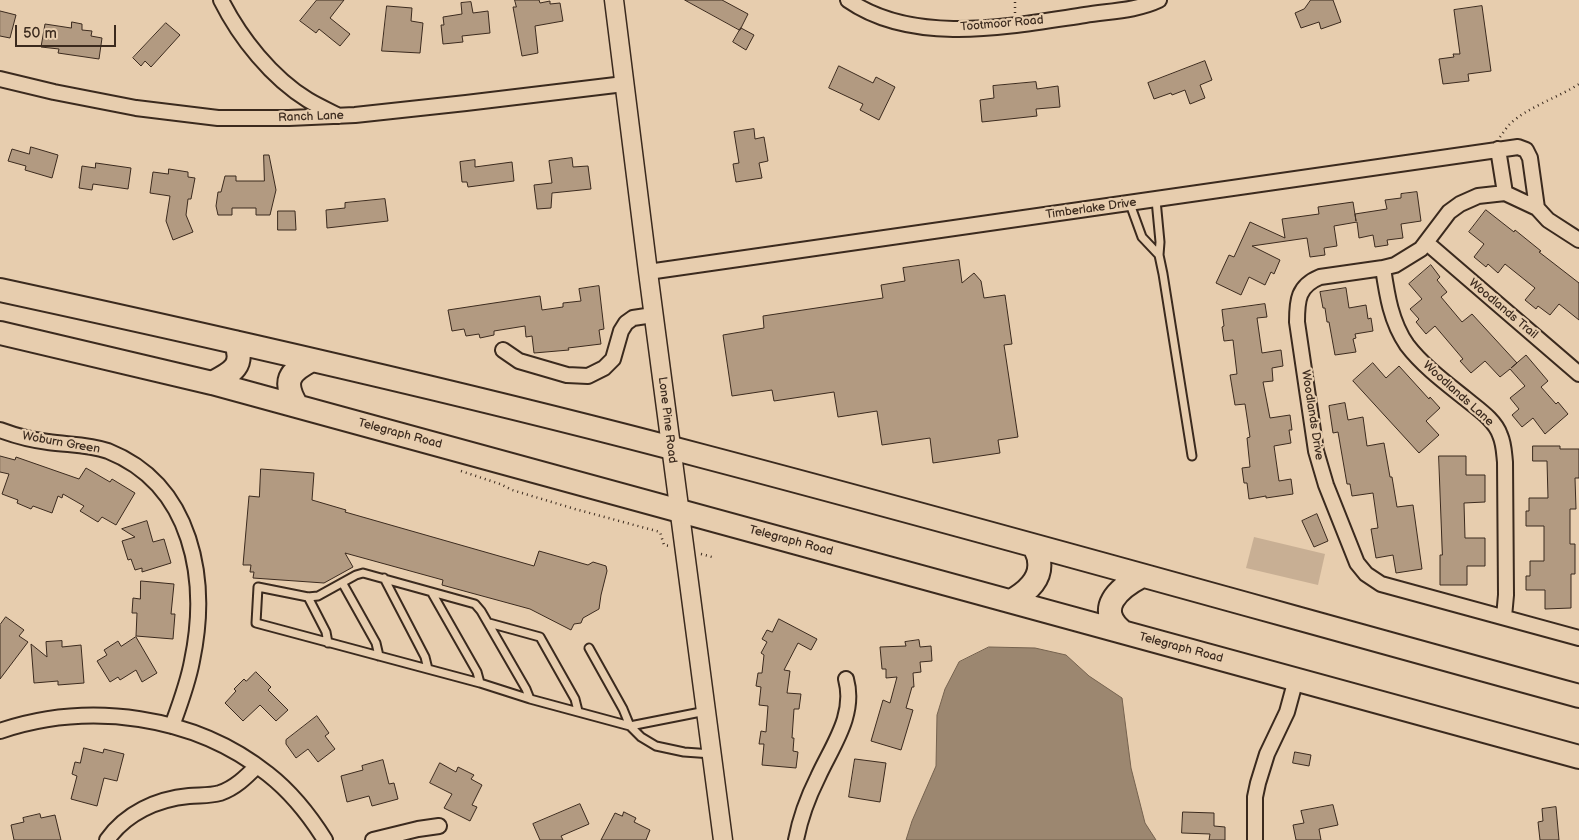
<!DOCTYPE html>
<html>
<head>
<meta charset="utf-8">
<style>
	body { margin:0 }
	#map { position:relative; width:1579px; height:840px; overflow:hidden; background:#e7cdae; font-family:"Balsamiq Sans",sans-serif }
	canvas { display:block }
	.scale { position:absolute; left:15px; top:25px; width:101px; height:22px; box-sizing:border-box; border:2px solid #3b2a1e; border-top:0; padding-left:6px; font-size:15px; line-height:18px; white-space:nowrap; color:#3b2a1e; -webkit-text-stroke:4px #e7cdae; paint-order:stroke }
</style>
</head>
<body>
<div id="map">
<canvas width="1579" height="840"></canvas>
<div class="scale">50 m</div>
</div>
<script>
const ctx = document.querySelector('canvas').getContext('2d');
ctx.lineJoin = 'round';
function paint(path, color) {
  ctx.fillStyle = color;
  ctx.fill(path, 'evenodd');
}
function stroke(path, color, width, dash) {
  ctx.strokeStyle = color;
  ctx.lineWidth = width;
  ctx.lineCap = dash ? 'butt' : 'round';
  ctx.setLineDash(dash || []);
  ctx.stroke(path);
}
function write(font, color, halo, rows, align = 'center') {
  ctx.font = font + ' "Balsamiq Sans",sans-serif';
  ctx.lineWidth = 4.5;
  ctx.setLineDash([]);
  ctx.textBaseline = 'middle';
  ctx.strokeStyle = halo;
  ctx.fillStyle = color;
  for (const [text, x, y, turn = 0] of rows) {
    ctx.save();
    ctx.translate(x, y);
    ctx.rotate((+turn || 0) * Math.PI / 180);
    ctx.textAlign = isNaN(turn) ? turn : align;
    if (halo) ctx.strokeText(text, 0, 0);
    ctx.fillText(text, 0, 0);
    ctx.restore();
  }
}
paint(new Path2D(`
	M1254,537L1325,554L1318,585L1246,568Z`), '#c8af94');
const water = new Path2D(`
	M989,647L1035,648L1066,655L1089,676L1122,698L1131,768L1145,823L1156,840H906L912,821L936,766L937,715L945,689L959,662Z`);
paint(water, '#9c8770');
stroke(water, '#75624f', 1);
const building = new Path2D(`
	M317,0H344L330,18L350,34L340,46L319,29L316,33L300,21Z
	M515,0H539L540,3L550,1V4L560,3L563,21L535,26L538,53L522,56L513,7H516Z
	M685,0H722L748,14L740,30Z
	M1311,0H1333L1341,22L1321,29L1319,22L1301,28L1295,13L1304,9Z
	M471,2L473,13L488,11L490,33L462,36L463,42L443,44L441,25H444L443,17L462,14L461,3Z
	M387,6L412,8L411,21L423,23L420,53L382,51Z
	M1482,6L1491,71L1468,74L1469,81L1443,84L1439,59L1454,57L1453,54H1460L1454,10Z
	M0,11L16,15L10,38L0,36Z
	M72,22L82,24V30L92,31L91,36L102,38L99,59L58,53L59,49L41,47L45,24L71,28Z
	M166,23L180,35L151,67L145,61L141,66L133,58Z
	M741,28L754,35L746,50L733,42Z
	M1205,61L1212,80L1200,85L1205,98L1190,104L1185,90L1172,95L1171,93L1154,99L1148,83Z
	M839,66L873,83L876,77L895,87L879,120L860,110L863,104L829,88Z
	M1036,82L1037,89L1058,86L1060,107L1036,109L1037,116L982,122L980,100L994,98L993,86Z
	M754,129L755,139L764,137L768,161L759,163L762,178L736,182L733,164L739,163L734,132Z
	M31,147L58,155L52,178L25,170L26,166L8,161L12,149L29,154Z
	M264,155H269L276,190L270,215H256V208H232V215H218L216,206L218,192H221L225,176H236V181H264Z
	M572,158L573,167L588,166L591,189L552,193L551,208L537,209L534,185L552,183L549,161Z
	M475,160V167L512,162L514,181L468,187L467,182H462L460,162Z
	M96,163L131,168L128,189L93,184L92,190L79,188L82,166L95,168Z
	M169,169L188,172V177L195,178L191,199H188L186,215L193,232L173,240L166,221L170,196L150,193L153,172L168,174Z
	M1417,192L1421,221L1401,224L1403,238L1387,240L1388,245L1375,247L1373,235L1359,238L1357,222L1334,226L1337,246L1324,248L1325,255L1310,257L1307,238L1252,246L1280,260L1274,274L1271,272L1265,285L1249,277L1241,295L1216,283L1229,255L1234,257L1250,222L1285,238L1282,219L1319,214L1318,207L1353,202L1356,221L1355,214L1387,209L1385,200L1401,198V194Z
	M385,199L388,221L327,228L326,210L345,208V203Z
	M1486,210L1514,232L1515,230L1541,251L1539,252L1579,283V320L1559,304L1550,315L1538,306L1536,309L1525,300L1535,288L1505,264L1498,273L1488,264L1486,267L1474,257L1484,244L1469,232Z
	M278,211H295L296,230H278Z
	M959,260L962,283L974,273L981,281L984,298L1005,295L1012,344L1004,345L1018,437L998,440L1000,453L933,463L930,438L882,445L877,411L838,417L834,392L774,401L772,390L732,396L723,335L764,328L763,316L883,298L881,285L905,281L903,268Z
	M1431,265L1440,277L1437,280L1447,292L1441,297L1462,322L1472,314L1517,363L1511,368L1526,355L1548,381L1541,387L1556,404L1558,402L1568,414L1545,434L1533,418L1522,427L1512,415L1519,409L1510,398L1525,386L1510,369L1500,377L1485,361L1471,373L1460,361L1463,359L1435,326L1426,334L1416,322L1419,319L1410,309L1422,299L1409,284Z
	M599,286L604,329L599,330L601,344L568,348L569,350L534,353L532,336L526,337L525,326L494,331V335L480,338L479,334L466,336L464,329L452,331L448,310L540,296L542,310L563,307V303L581,301L579,289Z
	M1346,288L1349,308L1366,305L1368,319L1371,318L1373,331L1355,334L1356,338L1353,339L1356,352L1335,355L1329,322H1327L1325,308H1323L1320,292Z
	M1265,304L1267,317L1257,318L1262,353L1281,350L1283,366L1272,368L1273,381L1263,382L1270,418L1290,415L1292,430H1289L1291,443L1274,446L1279,481L1291,479L1293,494L1266,498V496L1249,499L1247,483H1244L1242,468L1250,467L1247,438L1250,437L1245,404L1235,405L1230,375L1237,374L1233,340L1224,341L1222,327L1224,326L1222,310Z
	M1373,363L1386,378L1399,366L1429,399L1430,397L1440,408L1426,421L1439,435L1419,453L1353,381Z
	M1345,403L1348,420L1363,417L1367,446L1384,443L1390,477H1392L1397,507L1413,505L1422,569L1396,573L1393,555L1376,558L1371,529L1378,528L1373,493L1352,496L1350,484H1347L1338,432L1333,433L1329,406Z
	M1533,446H1560V449H1579V478H1575L1576,509H1570V544H1575V574H1571V608L1545,609V590H1526V576H1530V561H1544V526H1526V511H1529V498H1548L1547,461H1533Z
	M0,456L15,460L16,457L79,479L86,468L110,482L112,479L135,493L116,525L102,517L98,522L80,511L84,506L63,494L62,498L58,496L52,513L33,506L31,509L17,503L18,500L2,494L9,474L0,472Z
	M1439,456H1466V475H1485V502L1464,503L1465,538H1485V566H1467V585H1440V555H1442Z
	M261,469L314,473L312,500L346,510L345,512L534,566L539,551L588,565L593,562L606,566L607,571L601,595L599,609L583,618L581,623L574,624L571,630L530,609L442,585L443,580L345,553L353,567L324,583L253,578L254,572H250L251,565H243L249,496L259,497Z
	M1317,514L1328,541L1314,547L1302,521Z
	M147,521L153,542L164,539L171,563L142,572V568L135,570L131,559L128,560L122,541L135,537L122,529Z
	M141,581L174,584L171,614H175L173,639L136,636L137,613H132L133,598L140,599Z
	M6,617L24,630L19,636L28,642L0,679V625Z
	M779,619L817,639L811,650L798,643L784,670L790,671L787,693L801,694L799,709H794L792,738H794L793,751L798,752L796,768L762,765L764,744H759L761,731L766,732L768,706L759,705L761,687L756,686L758,673H762L764,655L761,653L767,642L762,639L767,630L772,632Z
	M136,637L157,673L142,682L136,670L120,680L118,677L110,682L97,661L107,655L104,650L118,641L121,646Z
	M919,640L920,647L931,646L932,661L920,662L921,672L913,673L914,687H912L906,708L913,710L901,750L871,741L883,700L890,703L897,677L886,678V669H882L880,647L906,646L905,642Z
	M62,641V647L81,645L84,683L58,685V681L34,683L31,644L47,657L46,642Z
	M256,672L271,687L268,690L288,710L276,721L260,705L243,721L225,703L236,691L234,689L244,679L246,681Z
	M317,716L329,733L325,736L335,749L318,762L308,749L296,758L286,744V740Z
	M84,748L103,753L104,749L124,754L117,781L104,778L97,806L71,799L77,776L72,774L75,762L80,763Z
	M1295,752L1311,755L1309,766L1293,763Z
	M855,759L886,763L880,802L849,797Z
	M383,760L389,784L394,783L398,799L372,806L369,796L347,802L341,776L363,770L362,766Z
	M440,763L456,772L458,767L474,775L471,779L482,785L472,805L477,807L470,821L444,808L452,794L430,783Z
	M580,804L589,824L561,836L563,840H540L533,824Z
	M1333,805L1338,825L1319,829L1321,840H1296L1293,825L1304,823L1301,811Z
	M1556,807L1559,840H1540L1538,822L1543,821L1542,809Z
	M624,812L636,818L634,822L650,830L646,840H601L615,813L622,816Z
	M1183,812L1214,813V826L1225,827V840H1209L1210,834L1182,833Z
	M40,814L41,818L55,815L61,840H14L11,825L24,822L23,818Z`);
paint(building, '#b29a81');
stroke(building, '#3b2a1e', 1);
const service = new Path2D(`
	M1156,200L1160,242L1159,255L1163,274L1192,456
	M1130,204L1142,237L1159,255
	M384,578L425,657L428,669
	M343,584L376,643L379,656
	M432,593L477,672L480,683
	M308,597L326,632L328,643
	M489,623L540,637L575,699L578,711
	M589,648L623,709L630,726L641,737L656,746L684,752L712,754
	M530,699L526,689L481,611L475,604L363,573L356,575L318,596L308,597L258,587L256,623L480,683L530,699L630,726L706,711`);
const minor = new Path2D(`
	M221,0C240,38 272,78 308,100C318,106 329,111 339,116
	M848,0C914,46 1011,26 1085,15C1109,11 1136,11 1159,0
	M0,79L54,92L136,108L218,118H289L355,115L466,103L624,84
	M1498,149L1505,193
	M1505,193L1478,196L1460,204L1449,212L1421,249L1395,265L1383,268L1320,277C1298,286 1297,300 1297,322L1316,451L1326,485L1357,563L1366,574L1381,584L1579,638
	M1505,193L1537,208L1548,220L1579,240
	M1427,243L1579,374
	M1383,268C1387,295 1391,322 1407,345C1423,366 1446,383 1466,399C1478,409 1495,420 1500,435C1504,444 1504,453 1505,462L1506,595L1504,617
	M648,272L1518,147L1526,150L1530,158L1537,208
	M503,350L519,361L567,375L588,376L604,368L613,359L621,331L626,323L633,318L653,315
	M0,430C16,436 31,440 48,442C68,445 88,444 108,451C193,485 209,580 192,661C188,683 180,704 172,726
	M0,731C89,701 194,715 268,774C291,792 310,816 325,840
	M107,840C126,813 157,799 189,796C199,795 210,796 220,793C235,788 246,777 257,766
	M373,840L418,829L439,826
	M796,840C800,819 808,797 818,777C832,746 856,715 846,679
	M1255,840V797L1258,783L1267,754L1287,712L1296,679`);
const tertiary = new Path2D(`
	M614,0L648,272L723,840`);
const trunk = new Path2D(`
	M0,290C235,341 469,394 702,456C995,533 1287,616 1579,696
	M0,333L212,383L1579,757
	M212,383C231,373 246,366 235,342
	M297,406C282,381 289,372 312,360
	M1011,601C1025,593 1042,580 1039,561C1039,557 1036,551 1034,546
	M1123,632C1094,609 1119,588 1142,576`);
stroke(service, '#3b2a1e', 11);
stroke(minor, '#3b2a1e', 18);
stroke(tertiary, '#3b2a1e', 21);
stroke(trunk, '#3b2a1e', 26);
stroke(new Path2D(`
	M1015,13V0
	M1500,137C1503,133 1506,128 1510,124C1526,108 1559,97 1579,84
	M461,471L500,484L512,490L575,509L660,532L664,545L669,546
	M701,554L712,557`), '#3b2a1e', 2.5, [1, 4]);
stroke(service, '#e7cdae', 7);
stroke(minor, '#e7cdae', 14);
stroke(tertiary, '#e7cdae', 18);
stroke(trunk, '#e7cdae', 22);
write('12px', '#3b2a1e', '#e7cdae', [
	["Tootmoor Road",1002,24,-5],
	["Ranch Lane",311,117,-2],
	["Timberlake Drive",1091,209,-8],
	["Woodlands Trail",1503,309,40],
	["Woodlands Lane",1458,394,42],
	["Woodlands Drive",1312,415,81],
	["Lone Pine Road",667,420,83],
	["Telegraph Road",400,434,15],
	["Woburn Green",61,443,10],
	["Telegraph Road",791,541,15],
	["Telegraph Road",1181,648,15]
]);
</script>
</body>
</html>
